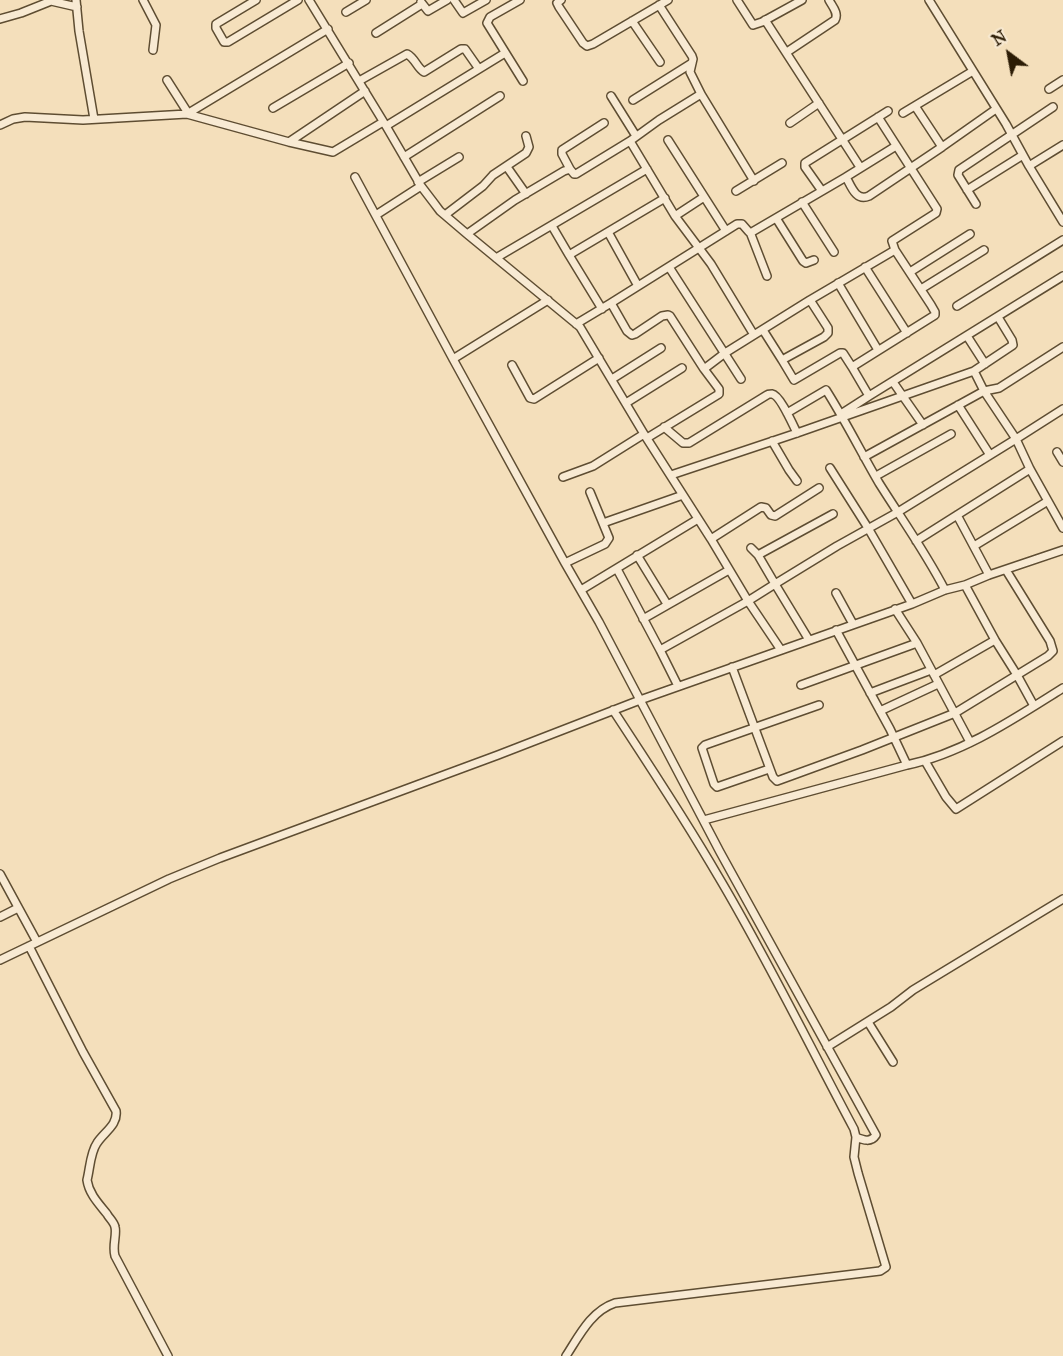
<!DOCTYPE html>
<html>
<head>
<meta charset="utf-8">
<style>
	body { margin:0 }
	#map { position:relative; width:1063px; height:1356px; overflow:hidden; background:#f4dfbb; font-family:"IM FELL Great Primer",serif }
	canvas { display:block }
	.north { position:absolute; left:979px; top:24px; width:60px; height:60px; -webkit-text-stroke:4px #f8ead3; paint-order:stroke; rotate:328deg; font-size:16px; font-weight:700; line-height:24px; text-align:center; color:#2c1c05 }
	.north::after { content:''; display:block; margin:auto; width:21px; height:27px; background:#2c1c05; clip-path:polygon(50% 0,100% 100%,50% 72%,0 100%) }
</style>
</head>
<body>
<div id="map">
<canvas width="1063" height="1356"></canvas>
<div class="north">N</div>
</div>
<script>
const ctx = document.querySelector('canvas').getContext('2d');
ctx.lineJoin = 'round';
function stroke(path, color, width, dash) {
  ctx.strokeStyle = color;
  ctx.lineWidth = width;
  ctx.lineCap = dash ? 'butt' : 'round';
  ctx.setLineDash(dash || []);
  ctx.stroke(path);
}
const minor = new Path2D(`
	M76,0L79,31L94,119
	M143,0L156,25L153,50
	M256,0L216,24V28L224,42H228L298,0
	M309,0L386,126L421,186L434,203L440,211L467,234L580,327L644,434L711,539L748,601L781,650
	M454,0L463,13L486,0
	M520,0L490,17L487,23L523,81
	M561,0L557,3L559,7L583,43L587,46L593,44L668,0
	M737,0L753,25L762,22L802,0
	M929,0L1006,124L1029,166
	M421,2L428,11L447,0
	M346,12L366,0
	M0,19L21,13L51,1L77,7
	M765,20L860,167
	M632,21L660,62
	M376,33L422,4
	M787,52L835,20C839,13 832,6 829,0
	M167,80L188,113
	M359,81L407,54C415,58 417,68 424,72L461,49H465L479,69
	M1049,89L1063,80
	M701,94L754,181
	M611,96L636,136
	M633,100L692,63
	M915,106L942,147L996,109
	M273,108L349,63
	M903,113L973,71
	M187,114L328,29
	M878,117L937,209L936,213L892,241L895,250
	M790,123L819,103
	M0,125L13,119L25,117L83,120L187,114L289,142L333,152L383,122
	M386,126L505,53
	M668,140L726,231
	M630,141L659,120L701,94L690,72L693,59L692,56L659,5
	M289,142L365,91
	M1063,145L1029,166L1063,222
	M896,146L846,177C851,186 856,202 869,196L942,147
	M404,157L500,96
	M507,167L526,194
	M570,169L562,154V150L604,123
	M355,177L453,359L565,563L599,622L720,852L876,1135C871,1143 863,1140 856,1137
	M418,182L459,157
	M967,190L1023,155
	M736,191L782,163
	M822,191L805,167V163L888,111
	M802,202L834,252
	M976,204L958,175L959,170L1053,107
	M376,215L421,186
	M445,215L483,186L493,175L526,153L529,147L526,136
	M675,216L704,197
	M776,218L803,261L806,263L814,260
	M552,226L569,255L665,198
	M608,232L638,286
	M750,232L767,276
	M467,234L515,200L564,171L570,169L574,174H576L630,141L675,216L711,264L754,335
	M569,255L602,309
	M496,258L647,169
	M669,267L741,379
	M865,267L907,333
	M910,272L970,234
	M838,283L878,350
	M921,289L984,250
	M957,306L1063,240
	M576,324L611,303
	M763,330L782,360L824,337L828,333V328L810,300
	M967,336L985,364
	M453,359L548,300
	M782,360L794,380L840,353H843L852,367
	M512,365L530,398L534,399L599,358
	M704,369L670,316L668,315L662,316L635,334L632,335L627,331L611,303L737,224H742L749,232H752L846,177
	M974,371L1013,345L1012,340L998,317
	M612,379L661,348
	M893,382L923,425
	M869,396L1063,276
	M626,403L682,368
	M958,405L990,455
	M1063,409L1016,439L1030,469L1063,528
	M787,413L826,390C845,420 861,452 879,483C901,518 926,553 945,590
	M664,427L683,443H689L767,395C768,394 770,394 772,394C780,395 793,425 797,433
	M647,438L719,394V389L704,369L725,353L810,300L895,250L931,305L935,312V315L852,367L869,396L841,414
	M772,441L789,470L797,481
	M1057,452L1063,462
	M864,457L984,391L999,388L1063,347
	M830,468L868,528L912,604
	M671,475L797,433L974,371L984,391L1016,439L898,512L837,546L775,584L809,640
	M876,476L951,434
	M563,477L593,466L644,434
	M957,515L989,575
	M603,523L683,495
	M711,539L761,507L766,508L771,515L775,516L819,488
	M916,541L1030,469
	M974,546L1048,501
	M637,555L667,604
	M758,555L833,514
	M565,563L605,544L609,538L590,492
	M617,569L660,650L678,686
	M1006,570L1050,641L1053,651L1048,656L1017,675L1034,706
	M965,585L995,640
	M581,590L698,519
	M836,593L853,624
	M895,609L917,643L970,742
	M643,619L729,570
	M660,650L748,601L775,584L758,555L751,548
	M732,667L773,777L777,781L862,750L955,713L1017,675L995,640L934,675
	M801,685L917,643
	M870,693L931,670
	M880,711L938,684
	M925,761L946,797L956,809L1063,741
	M907,765C964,753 1015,718 1063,688
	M769,769L717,787L714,784L702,748L705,745L819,705
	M704,820L907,765L890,729L836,630
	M0,874L37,942
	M0,917L18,908
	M29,946L83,1052L116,1111C118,1125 104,1132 97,1143C90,1153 90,1169 87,1180C89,1194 99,1204 107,1214C109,1218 114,1222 115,1227C117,1235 112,1246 115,1256L168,1356
	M0,960L169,879L220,858L498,755L640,700L912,604L945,590L965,585L989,575L1063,550
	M868,1022L893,1062
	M827,1047L891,1007L913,990L1063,899
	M566,1356C579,1336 591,1311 615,1303L880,1271L886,1267L858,1173L854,1157L856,1137L854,1129C809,1045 767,958 718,876C685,819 649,765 613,710`);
stroke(minor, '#5e4d32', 10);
stroke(minor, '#f8ead3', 7);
</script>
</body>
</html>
